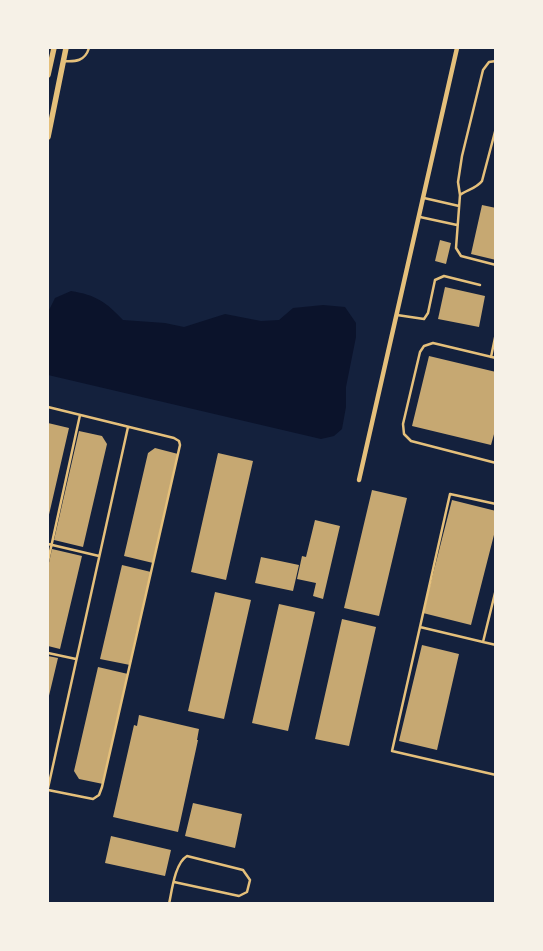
<!DOCTYPE html>
<html>
<head>
<meta charset="utf-8">
<style>
	body { margin:0 }
	#map { position:relative; width:543px; height:951px; overflow:hidden; background:#14213d; font-family:Overpass,sans-serif }
	canvas { display:block }
	.frame { position:absolute; inset:0; border:49px solid #f6f1e7; pointer-events:none }
</style>
</head>
<body>
<div id="map">
<canvas width="543" height="951"></canvas>
<div class="frame"></div>
</div>
<script>
const ctx = document.querySelector('canvas').getContext('2d');
ctx.lineJoin = 'round';
function paint(path, color) {
  ctx.fillStyle = color;
  ctx.fill(path, 'evenodd');
}
function stroke(path, color, width, dash) {
  ctx.strokeStyle = color;
  ctx.lineWidth = width;
  ctx.lineCap = dash ? 'butt' : 'round';
  ctx.setLineDash(dash || []);
  ctx.stroke(path);
}
paint(new Path2D(`
	M71,291C96,295 106,302 123,320L165,323L184,327L225,314L261,321L279,320L293,308L323,305L345,307L356,323V337L346,387V407L342,429L334,436L321,439L48,375V312L55,298Z`), '#0b132b');
paint(new Path2D(`
	M482,205L496,208V260L471,254Z
	M440,240L451,243L446,264L435,261Z
	M445,287L485,296L479,327L438,319Z
	M429,356L496,372V427L491,445L412,426Z
	M48,423L69,428L48,519Z
	M79,431L102,436L107,444L83,547L54,540Z
	M155,448L178,454L153,563L124,556L148,453Z
	M218,453L253,461L226,580L191,572Z
	M372,490L407,498L379,616L344,608Z
	M452,500L496,511V527L471,625L423,613Z
	M315,520L340,526L323,599L313,596L316,583L297,579L302,556L306,557Z
	M52,549L82,556L60,649L48,646V567Z
	M261,557L299,565L293,591L255,583Z
	M122,565L151,572L130,665L100,659Z
	M215,592L251,600L224,719L188,711Z
	M279,604L315,612L288,731L252,723Z
	M342,619L376,627L349,746L315,739Z
	M422,645L459,654L437,750L399,741Z
	M48,656L58,658L48,700Z
	M98,667L128,674L103,784L79,779L74,771Z
	M139,715L199,729L197,740H198L178,832L113,817L134,725L137,726Z
	M193,803L242,814L235,848L185,836Z
	M111,836L171,850L165,876L105,863Z`), '#c6a872');
stroke(new Path2D(`
	M63,61C76,62 85,61 89,48
	M496,61L489,62L483,70L462,156L458,182L460,195L456,248L461,256L496,265
	M460,195C467,190 477,188 482,181L496,128
	M424,198L459,206
	M420,217L457,225
	M397,315L424,319L428,313L435,280L444,276L480,285
	M491,357L496,333
	M496,358L433,343L424,346L420,352L403,424L404,434L411,441L496,463
	M48,407L174,438L179,441L180,445L102,787L99,795L93,799L48,790
	M496,504L450,494L392,751L496,775
	M48,544L99,556
	M48,561L80,415
	M496,589L483,642L496,645
	M420,627L483,642
	M48,653L76,659
	M48,788L128,427
	M137,904H154
	M169,904C172,890 175,863 187,856L243,870L250,880L247,892L239,896L174,882`), '#e5c07b', 2.5);
stroke(new Path2D(`
	M359,480L457,48`), '#e5c07b', 4.5);
stroke(new Path2D(`
	M48,75L54,48
	M48,137L66,48`), '#e5c07b', 5.5);
</script>
</body>
</html>
